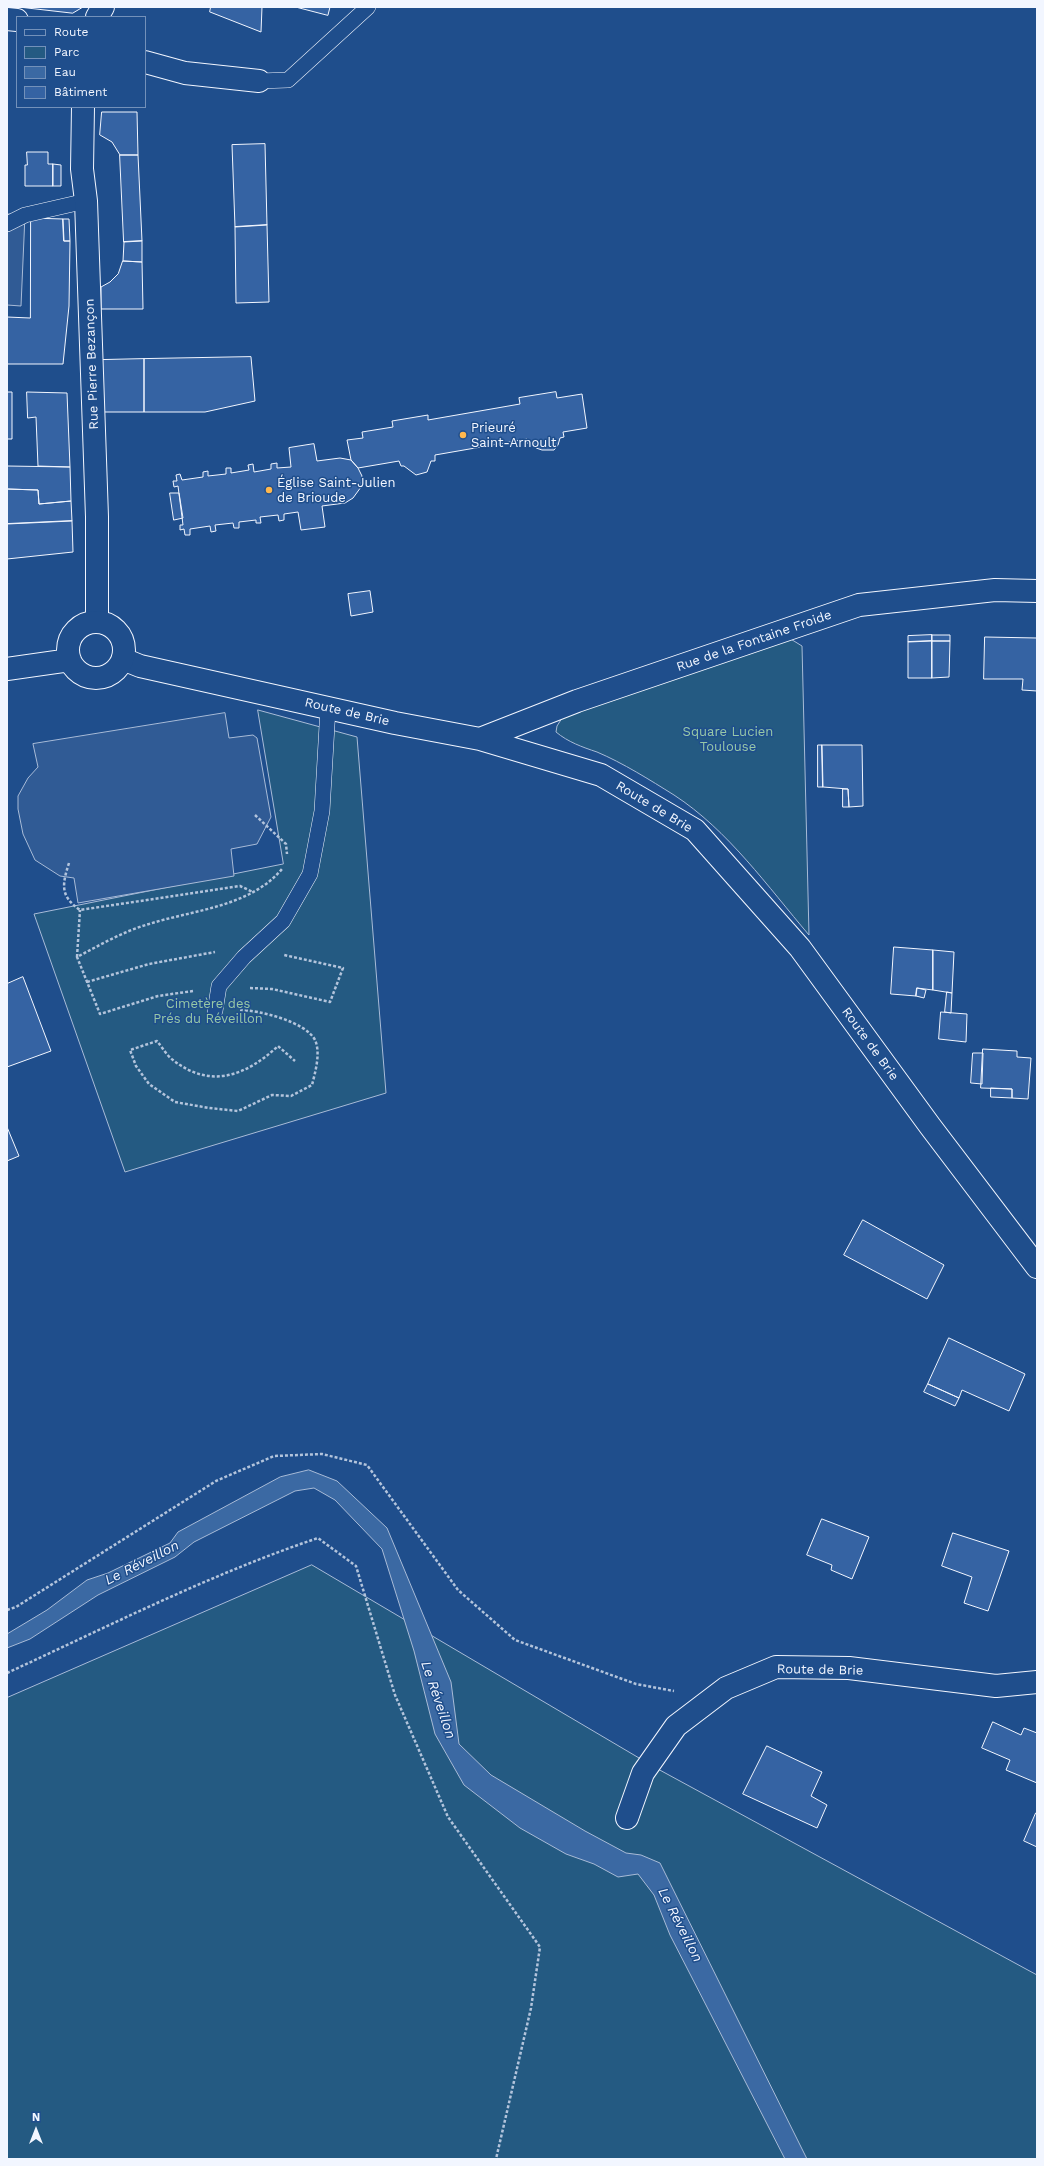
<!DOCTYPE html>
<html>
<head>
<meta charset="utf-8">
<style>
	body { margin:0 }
	#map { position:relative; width:1044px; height:2166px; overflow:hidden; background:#1f4e8c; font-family:"Work Sans",sans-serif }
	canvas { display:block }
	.frame { position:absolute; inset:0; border:8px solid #f2f6ff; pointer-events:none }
	.legend { position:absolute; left:16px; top:16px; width:130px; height:92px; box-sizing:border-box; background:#1f4e8c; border:1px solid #7391ba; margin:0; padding:5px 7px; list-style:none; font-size:12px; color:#f2f6ff }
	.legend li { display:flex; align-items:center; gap:8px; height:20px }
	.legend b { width:20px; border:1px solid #7391ba }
	.north { position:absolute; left:16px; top:2110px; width:40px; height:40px; -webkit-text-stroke:3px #1f4e8c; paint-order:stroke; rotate:0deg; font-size:11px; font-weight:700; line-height:16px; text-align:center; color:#f2f6ff }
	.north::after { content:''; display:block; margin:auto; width:14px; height:18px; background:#f2f6ff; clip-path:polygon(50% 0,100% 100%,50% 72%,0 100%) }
</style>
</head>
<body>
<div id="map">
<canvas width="1044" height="2166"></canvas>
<div class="frame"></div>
<ul class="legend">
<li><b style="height:5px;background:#1f4e8c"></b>Route</li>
<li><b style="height:11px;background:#245a82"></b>Parc</li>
<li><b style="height:11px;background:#3b69a3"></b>Eau</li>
<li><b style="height:11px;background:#3563a3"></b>Bâtiment</li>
</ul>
<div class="north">N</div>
</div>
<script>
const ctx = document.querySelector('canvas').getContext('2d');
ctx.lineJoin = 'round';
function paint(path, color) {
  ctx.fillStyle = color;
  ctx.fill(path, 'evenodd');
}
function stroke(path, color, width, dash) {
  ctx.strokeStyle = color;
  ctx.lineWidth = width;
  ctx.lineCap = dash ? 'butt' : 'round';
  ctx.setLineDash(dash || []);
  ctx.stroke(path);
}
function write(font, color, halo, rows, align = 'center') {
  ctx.font = font + ' "Work Sans",sans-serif';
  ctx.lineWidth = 3;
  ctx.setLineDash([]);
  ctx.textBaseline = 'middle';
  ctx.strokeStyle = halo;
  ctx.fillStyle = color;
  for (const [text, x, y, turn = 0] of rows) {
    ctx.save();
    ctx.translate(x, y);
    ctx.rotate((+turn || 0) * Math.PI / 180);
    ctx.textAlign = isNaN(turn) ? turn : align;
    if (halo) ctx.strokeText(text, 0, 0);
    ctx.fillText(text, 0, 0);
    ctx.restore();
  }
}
const green = new Path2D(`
	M789,638L802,646L809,935C768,887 728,830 674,795C650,780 623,763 597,752C582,747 568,742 556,732L557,726L564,715Z
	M258,710L357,737L386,1093L125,1172L34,914L283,864Z
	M312,1565L656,1768L1037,1975V2159H7V1698Z`);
paint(green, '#245a82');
stroke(green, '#a8bbd7', 1);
const parking = new Path2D(`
	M7,214L25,215L21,306L7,305Z
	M225,713L229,738L253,735L257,738L271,817L257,844L231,849L234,876L78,903L74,878L60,876L35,860L23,834L18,809V796L28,778L38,767L33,744Z`);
paint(parking, '#305b95');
stroke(parking, '#a8bbd7', 1);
const water = new Path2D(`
	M309,1470L337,1481L387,1528L451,1682L459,1744L491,1775L585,1831L626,1853L641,1855L660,1863L807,2159H785L670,1935L654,1895L638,1874L618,1877L594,1864L566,1854L520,1828L464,1785L435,1734L414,1651L382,1549L335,1500L314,1488L295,1491L194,1542L175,1557L98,1595L30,1639L7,1648V1634L47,1610L87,1580L108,1573L170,1543L178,1532L280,1477Z`);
paint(water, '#3b69a3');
stroke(water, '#a8bbd7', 1);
const building = new Path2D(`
	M19,7H83L73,13Z
	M211,7H262L261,32L210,12Z
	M296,7H330L328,15Z
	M102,112H137L138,155H120L112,142L100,135Z
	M265,144L267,225L235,227L232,145Z
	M27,152H48V164H53V186H25V165H27Z
	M120,155H138L142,241L124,242Z
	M53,164L61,165V186H53Z
	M31,218L63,219L64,241H70L69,306L63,364H7V317L30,318Z
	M63,219H69L70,241H64Z
	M267,225L269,302L236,303L235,227Z
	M142,241V262L123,261L124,242Z
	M123,261L142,262L143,309H101V287L110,282L118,274Z
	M251,357L255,401L205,412H144V359Z
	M144,359V412H101V360Z
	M7,392H12V439H7Z
	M27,392L67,393L70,467L38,466L36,417L28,418Z
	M556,392L557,398L582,394L587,428L563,432L564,437L560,438L558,445L554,450H542L536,448L534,443L528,444L527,439L435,455V461H431L427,472L416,475L404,466H401L399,461L358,468L351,460L347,440L363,438L362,432L393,427L392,421L428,415V420L520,404L519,398Z
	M314,444L317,461L340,458L351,460L358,468L362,476L361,487L353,498L345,503L322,506L325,527L301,530L298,512L284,514V520L279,521L278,515L260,517L261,523H256V520L239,522V528H234L233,523L215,525L216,531L211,532L210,526L190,529V535H185L184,529L180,530V525H183L178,486L174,487L173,481H177L176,475L180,474L182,480L203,477V472L208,471V476L226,474V468H231V473L249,470L248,465L253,464L254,472L271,469V464L277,463V468L291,467L289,448Z
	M7,466L70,467L71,501L39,504L38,490L7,489Z
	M7,489L38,490L39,504L71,501L72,521L7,524Z
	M170,493H179L183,518L174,520Z
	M72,521L73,552L7,559V524Z
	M370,591L373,612L351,616L348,594Z
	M932,635V641L908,642V636Z
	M932,635H950V641H932Z
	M985,637L1037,638V691L1022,690L1023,679H984Z
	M932,641H950L949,677L932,678Z
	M932,641V678H908V642Z
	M818,745H822L823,787H818Z
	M822,745H862L863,806L849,807L848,789L823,787Z
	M843,789H848L849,807H843Z
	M894,947L933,950V990L917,988L916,996L891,994Z
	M933,950L954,952L952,993L933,990Z
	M23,977L51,1051L7,1067V984Z
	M917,988L926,990L924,998L916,996Z
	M947,992L952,993L951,1013L945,1012Z
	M941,1012L967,1014L966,1042L939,1039Z
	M983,1049L1017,1051V1057L1031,1058L1028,1099L1012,1098V1089L981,1088Z
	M973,1053H983L982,1084L971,1083Z
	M991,1088L1012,1089V1098L991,1097Z
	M7,1127L19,1156L7,1161Z
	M863,1220L944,1265L927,1299L844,1255Z
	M949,1338L1025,1374L1009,1411L962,1390L959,1398L928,1384Z
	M928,1384L959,1398L955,1406L924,1392Z
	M822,1519L869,1537L852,1579L831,1570L832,1565L807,1555Z
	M953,1533L1009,1551L988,1611L964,1603L972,1577L942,1566Z
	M993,1722L1021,1735L1024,1728L1037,1733V1783L1006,1770L1010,1760L982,1748Z
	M767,1746L822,1772L811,1796L827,1805L817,1828L743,1794Z
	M1036,1813H1037V1847L1024,1841Z`);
paint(building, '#3563a3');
stroke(building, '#f2f6ff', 1);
const lane = new Path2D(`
	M259,81L288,80L368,7
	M7,224L25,215L86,201
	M215,1011L219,986L244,957L283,921L310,874L322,811L328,708`);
const street = new Path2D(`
	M97,17L103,7
	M7,19L17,20
	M145,62L185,73L259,81
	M83,107L82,169L86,201L97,517V622
	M123,659L140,666L395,723L480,739L601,775L695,830L800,948L930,1126L1037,1267
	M480,739L577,701L859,605L995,590L1037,591
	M627,1818L643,1773L676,1726L726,1688L776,1667L849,1668L996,1686L1037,1682`);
const secondary = new Path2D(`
	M68 650a28 28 0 1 1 56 0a28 28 0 1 1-56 0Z
	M7,669L70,660`);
stroke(lane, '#f2f6ff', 16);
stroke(street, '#f2f6ff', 24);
stroke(secondary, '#f2f6ff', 24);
stroke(new Path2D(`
	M255,815L286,844L287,854
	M69,863C62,885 60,896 80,910L240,886L253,892
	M77,957L80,910
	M87,982L149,964L215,952
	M250,988L272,989L330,1002L343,968L284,955
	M193,991L158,996L100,1014L77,957C100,945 124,931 149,924C193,910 250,907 282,869
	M240,1010C259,1010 306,1022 315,1040C321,1053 315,1073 312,1085L291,1096L272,1095L238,1111L209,1108L175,1102L149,1084L136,1066L130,1050L157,1041C162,1047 167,1056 173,1060C211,1090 247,1075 278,1046L295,1061
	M7,1610L16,1607L216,1481L274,1456L322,1454L367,1465L458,1590L515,1640L636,1684L674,1691
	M7,1673C109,1626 211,1574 318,1538L356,1566L395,1695L448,1817L540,1947L531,2008L496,2159`), '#b3c4dc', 2.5, [3, 2]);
stroke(lane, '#1f4e8c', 15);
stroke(street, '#1f4e8c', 22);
stroke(secondary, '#1f4e8c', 22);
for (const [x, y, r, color] of [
	[463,435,4,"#ffb74d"],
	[269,490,4,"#ffb74d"]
]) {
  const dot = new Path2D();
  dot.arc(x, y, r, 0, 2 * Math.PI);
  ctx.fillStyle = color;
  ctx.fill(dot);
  stroke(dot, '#1f4e8c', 1.5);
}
write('13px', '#f2f6ff', '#1f4e8c', [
	["Rue Pierre Bezançon",92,364,-92],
	["Rue de la Fontaine Froide",754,641,-19],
	["Route de Brie",347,712,13],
	["Route de Brie",654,807,31],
	["Route de Brie",870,1044,54],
	["Route de Brie",820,1670,1]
]);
write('13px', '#f2f6ff', '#1f4e8c', [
	["Prieuré",471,428],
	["Saint-Arnoult",471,443],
	["Église Saint-Julien",277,483],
	["de Brioude",277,498]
], 'left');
write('13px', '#97c8a6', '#1f4e8c', [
	["Square Lucien",728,732],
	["Toulouse",728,747],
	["Cimetère des",208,1004],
	["Prés du Réveillon",208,1019]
]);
write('italic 14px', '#f2f6ff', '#1f4e8c', [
	["Le Réveillon",142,1563,-27],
	["Le Réveillon",438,1700,71],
	["Le Réveillon",680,1925,63]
]);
</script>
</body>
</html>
